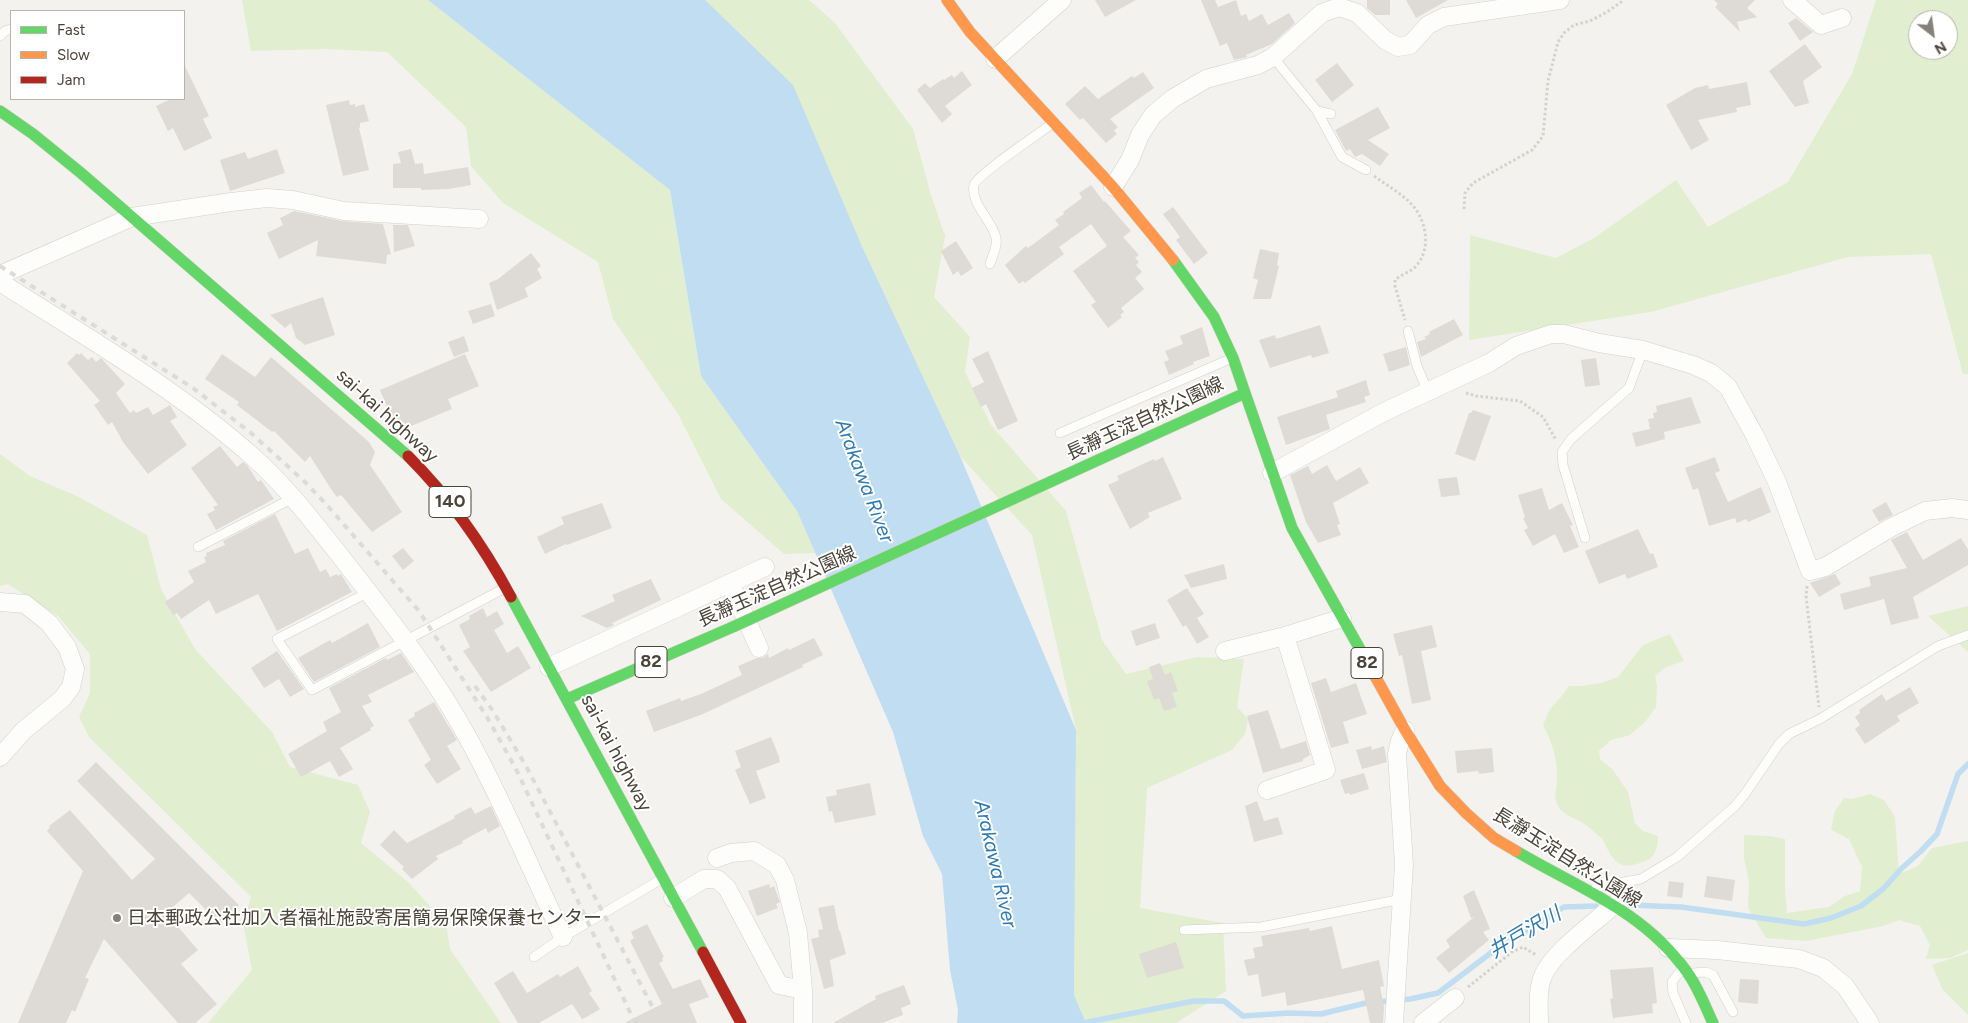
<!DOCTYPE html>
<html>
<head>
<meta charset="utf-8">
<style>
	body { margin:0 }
	#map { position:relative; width:1968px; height:1023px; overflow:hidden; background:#f4f2ee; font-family:Figtree,sans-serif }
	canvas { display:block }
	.legend { position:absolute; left:10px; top:10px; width:175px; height:90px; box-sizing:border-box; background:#fff; border:1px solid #b7b4b0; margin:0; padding:6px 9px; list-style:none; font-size:15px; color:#4b4439 }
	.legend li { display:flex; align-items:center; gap:10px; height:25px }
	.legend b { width:25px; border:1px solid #b7b4b0 }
	.north { position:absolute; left:1908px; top:10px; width:50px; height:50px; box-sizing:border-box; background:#fff; border:1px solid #b7b4b0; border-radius:50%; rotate:150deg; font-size:14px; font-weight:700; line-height:20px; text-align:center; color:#4b4439 }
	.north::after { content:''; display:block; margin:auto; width:18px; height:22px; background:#868178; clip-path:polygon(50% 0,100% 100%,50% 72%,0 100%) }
</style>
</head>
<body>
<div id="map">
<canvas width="1968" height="1023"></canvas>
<ul class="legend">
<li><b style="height:6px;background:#63d668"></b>Fast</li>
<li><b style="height:6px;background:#ff974d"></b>Slow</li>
<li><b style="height:6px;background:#b3261e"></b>Jam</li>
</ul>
<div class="north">N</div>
</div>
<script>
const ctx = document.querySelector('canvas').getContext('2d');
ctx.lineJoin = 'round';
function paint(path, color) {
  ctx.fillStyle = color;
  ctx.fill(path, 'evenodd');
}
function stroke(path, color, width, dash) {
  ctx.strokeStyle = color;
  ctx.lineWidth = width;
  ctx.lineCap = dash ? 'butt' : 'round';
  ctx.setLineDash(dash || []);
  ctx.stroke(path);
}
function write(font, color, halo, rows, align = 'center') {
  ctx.font = font + ' Figtree,"Noto Sans JP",sans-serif';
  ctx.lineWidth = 4;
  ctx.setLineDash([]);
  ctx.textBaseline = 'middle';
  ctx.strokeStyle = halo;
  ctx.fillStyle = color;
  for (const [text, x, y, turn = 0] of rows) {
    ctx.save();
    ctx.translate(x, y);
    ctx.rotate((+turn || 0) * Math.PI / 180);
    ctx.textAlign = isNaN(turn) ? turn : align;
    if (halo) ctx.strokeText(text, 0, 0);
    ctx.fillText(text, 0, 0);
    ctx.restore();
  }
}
paint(new Path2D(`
	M242,0H428L670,190L701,376L797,511L815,553L784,554L721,499L678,414L613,319L598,262L503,203L471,166L466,127L387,52L327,49L251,51Z
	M705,0H809L835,23L913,129L931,195L945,236L934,297L970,337L965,372L991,425L1066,511L1102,640L1126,674L1197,657L1244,659L1237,707L1248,719L1245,734L1232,750L1147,788L1140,908L1223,923L1226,991L1176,1023H1086L1074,995L1076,730L1032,535L960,456L860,242Z
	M1876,0H1968V374H1963L1931,254L1848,257L1651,312L1469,340L1470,235L1556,258L1594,238L1676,180L1708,227L1788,182L1852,74ZM1918,20H1948V50H1918Z
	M0,454L30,476L79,497L147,535L161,589L195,649L272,732L290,767L358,785L370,812L361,843L408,882L446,924L450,949L501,1023H208L252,970L243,923L251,897L89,737L79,717L90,693V654L58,616L8,584L0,586Z
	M1968,606V652L1928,616Z
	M1670,634L1684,661L1666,667L1655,676L1657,685L1656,707L1645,722L1630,735L1611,740L1599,751L1600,759L1613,770L1628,792L1635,823L1643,831L1658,836C1658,845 1656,858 1645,861C1628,868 1618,869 1608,850C1606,847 1605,843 1603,840C1598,835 1591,829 1586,825C1577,819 1563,815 1558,806C1553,797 1557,789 1557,780C1558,760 1552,742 1543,725L1550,709L1560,698L1569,686H1582L1601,683L1618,677L1643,645Z
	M1870,794L1884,800L1895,817L1899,874L1918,866L1932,848L1968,841V950L1950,958L1926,959L1930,945L1920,926L1899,920L1883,926L1806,941L1766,938L1748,908L1749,882L1744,858V835L1769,836L1785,839V891L1787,913L1829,907L1845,896L1860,891L1862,867L1849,839L1831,830L1835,811L1844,798L1852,799Z
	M1968,953V1015L1943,990L1932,965Z`), '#e1eecf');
paint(new Path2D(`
	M428,0H705L793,85L860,242L960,456L1076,730L1074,995L1086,1023H957L958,1010L950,970L942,874L923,836L893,732L797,511L701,376L670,190Z`), '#c0ddf1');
stroke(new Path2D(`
	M1630,905L1681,907L1804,924L1831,918L1861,906L1883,889L1901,869L1921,851L1937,834L1958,774L1968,764
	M1083,1023L1194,1001H1224L1243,1016L1289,1013L1321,1014L1366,1003L1410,999L1438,993L1492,952L1564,907L1596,906`), '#c0ddf1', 5.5);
paint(new Path2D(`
	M1095,0H1136L1105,17Z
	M1201,0H1215L1218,7L1236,0L1241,16L1246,14L1249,21L1262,14L1268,25L1289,13L1295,23L1272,44L1246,55L1247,57L1234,60L1227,43L1220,46Z
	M1367,0H1390V15H1375L1367,8Z
	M1406,0H1448L1416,18Z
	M1714,0H1755L1747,8L1757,17L1737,22L1740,32L1715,7L1718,4Z
	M1796,18L1813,32L1800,41L1788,23Z
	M1805,44L1822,67L1803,81L1809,103L1795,107L1769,71Z
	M1337,63L1354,85L1332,102L1315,80Z
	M184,64L209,116L203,119L212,138L184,151L173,128L168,131L156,106L171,99H184Z
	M962,71L972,85L945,106L952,114L942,123L917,90L925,83L930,88L943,79L944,80L952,75L954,78Z
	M1143,72L1154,88L1110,119L1118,127L1114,131L1117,134L1106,143L1083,118L1080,120L1065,104L1085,86L1098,99L1132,76L1134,78Z
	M1747,82L1751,105L1736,108L1737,112L1698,120L1709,140L1691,150L1666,105L1695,88L1708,85L1709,89Z
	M349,100L350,105L355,104V107L364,104L369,121L360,123V127L359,128L369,170L343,176L326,105Z
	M1378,107L1390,128L1368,140L1389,154L1380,166L1362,154L1355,157L1350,149L1346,151L1335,130Z
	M277,149L285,173L230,191L220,160L245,152L248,159Z
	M411,149L415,164L423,163L424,174L468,167L471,185L449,189L421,190V188H393V164L401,163L398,152Z
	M1091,185L1104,202L1105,201L1131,231L1123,237L1139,255L1135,258L1139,262L1136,265L1142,272L1135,278L1144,289L1121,308L1124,312L1120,315L1122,317L1108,328L1091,305L1096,302L1073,271L1107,246L1091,224L1059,247L1064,254L1025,283L1023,281L1019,284L1005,265L1026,246L1028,248L1059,225L1055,220L1064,214L1063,212L1082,198L1079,193Z
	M1173,207L1208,253L1194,264L1176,240L1180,237L1163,214Z
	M294,211L342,221L383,224L391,254L387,255L386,264L316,256L318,240L279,259L267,233L283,225L280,218Z
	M393,225H408L415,246L394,252Z
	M956,241L973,268L961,276L958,271L953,275L941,251Z
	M1260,249L1279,253L1277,265L1279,266L1271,299H1253L1258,280L1253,278Z
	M531,253L541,266L537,269L542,278L525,288L528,297L497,310L489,283L498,279Z
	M323,297L335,335L305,345L296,338L291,323L285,328L270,315Z
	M491,304L495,316L473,324L468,311Z
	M1454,319L1463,335L1421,357L1417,342L1426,339L1424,337L1430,334L1429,332Z
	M1320,325L1329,353L1312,358L1311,355L1270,368L1259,340L1275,335L1276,339Z
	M1202,327L1210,356L1193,362L1194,364L1169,375L1164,362L1169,360L1165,351L1183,344L1180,336Z
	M464,336L469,351L454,357L448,342Z
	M1406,347L1410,365L1389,372L1383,354Z
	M988,351L1018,421L998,430L986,404L981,407L972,388L984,382L972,359Z
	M77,353L79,355L81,353L88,360L92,357L96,362L101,358L125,384L116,393L130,413L134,410L136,413L148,407L153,415L170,405L177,417L170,421L187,445L148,474L123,442L112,422L108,425L94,405L100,401L67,363Z
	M222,354L255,377L271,357L369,442L375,452L370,465L402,512L372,532L341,495L337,497L333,492L310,456L305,462L274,431L272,432L237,405L239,402L205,379Z
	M465,354L479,386L448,399L452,409L404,429L400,419L394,422L393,421L380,390Z
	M1596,358L1600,385L1585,387L1581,360Z
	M1366,380L1370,395L1364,397L1366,402L1326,415L1330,429L1286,445L1277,417L1338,397L1336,391Z
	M1691,397L1701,423L1664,432L1665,439L1636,447L1632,433L1650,429L1648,419L1654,418L1653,413L1657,412L1656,406Z
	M1473,410L1491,416L1475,461L1455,454L1469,413H1471Z
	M220,446L237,467L243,462L247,465L258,482L261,480L274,499L216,530L207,514L215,510L213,507L218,505L191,468Z
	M1163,457L1182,499L1148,513L1150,517L1130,529L1108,485L1119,480L1117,476L1154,459L1155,461Z
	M1715,457L1720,471L1715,473L1728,502L1761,487L1771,512L1748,522L1746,519L1737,523L1735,518L1709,526L1698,488L1693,490L1685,468Z
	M1327,465L1336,481L1360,467L1369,483L1333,503L1340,524L1337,525L1341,535L1318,543L1306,522L1290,475L1308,466L1312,474Z
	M1457,477L1460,495L1441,497L1438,479Z
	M1542,488L1549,510L1562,503L1573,525L1570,526L1579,547L1564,553L1555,534L1533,546L1524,530L1528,528L1523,518L1525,517L1518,495Z
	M1886,502L1893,515L1879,522L1872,510Z
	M602,503L612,528L567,545L566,544L545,554L537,537L564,524L561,517Z
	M275,514L295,554L308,548L320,572L326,569L330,577L337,574L338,576L341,574L352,592L277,631L258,594L216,614L209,600L181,619L177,613L173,615L165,602L194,582L188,571L206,562L204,557L207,556L206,553L225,545L223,541Z
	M1638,529L1650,554L1653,553L1658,567L1627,579L1625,574L1599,584L1585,551Z
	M1907,532L1923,560L1961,538L1968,549V565L1913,597L1919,618L1891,625L1884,599L1844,610L1840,594L1871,586L1869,577L1907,568L1891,540Z
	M403,548L414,561L403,570L392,556Z
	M1224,564L1227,579L1191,588L1184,575Z
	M1835,574L1841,584L1819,597L1810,583Z
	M651,579L661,600L612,623L614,625L607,628L581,616L615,601L612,595Z
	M1187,588L1204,614L1197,618L1209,637L1197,644L1186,625L1183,627L1167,600Z
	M483,608L487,617L497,611L504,624L494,630L507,653L518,646L531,668L491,692L463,651L470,647L459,625L470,619L469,616Z
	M368,623L380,647L314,682L298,658L330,640L332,643Z
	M1155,623L1160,638L1136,646L1131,631Z
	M1432,625L1437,647L1421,651L1431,700L1412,704L1402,655L1399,656L1393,634Z
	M814,638L823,655L802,665L803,667L703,714L654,732L646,711L680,698L681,701L701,694L742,675L738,666L757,658H763L768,654L769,658L788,648L789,650Z
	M277,651L304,689L290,697L279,679L264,688L251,668Z
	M401,653L414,672L368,695L372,702L362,706L374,726L370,728L371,730L340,748L353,769L339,777L330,761L301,777L288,754L327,731L323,722L341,712L329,688L386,658L387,660Z
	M1160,663L1165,675L1171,672L1178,691L1172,693L1177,707L1164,711L1159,698L1154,700L1147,681L1153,679L1149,667Z
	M1326,678L1331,692L1356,683L1367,714L1343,722L1349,743L1331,748L1311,683Z
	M1910,687L1919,703L1897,716L1900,721L1865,744L1855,729L1860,725L1855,717L1860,713L1859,710L1882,694L1886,701Z
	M434,702L457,740L447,746L461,769L437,784L424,765L431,760L408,720L415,716L414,713Z
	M1268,710L1281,749L1306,741L1310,755L1303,759V761L1263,773L1247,716Z
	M771,737L780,759H779L780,762L756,771L766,798L750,804L735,770L741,767L735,751Z
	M1371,746L1372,750L1384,746L1387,762L1362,769L1356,750Z
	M1492,748L1494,772L1479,774L1478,771L1457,773L1455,751Z
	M96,762L239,905L220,924L189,893L166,913L198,950L181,964L217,1004L195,1023H178L104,939L85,978L89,979L75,1012L72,1010L66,1023H18L83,871L47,831L50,827L49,826L70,810L132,880L155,859L77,781Z
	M1364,773L1369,789L1350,795L1349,793L1345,794L1340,780Z
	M870,783L876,815L835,823L832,811L829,812L826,797L837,795L836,790Z
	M1257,801L1264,821L1278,817L1283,834L1254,842L1245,806Z
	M491,806L500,826L488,833L486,828L462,841L463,843L436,856L438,859L412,879L402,869L404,867L380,845L394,830L407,843L455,818L454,816L471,807L475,814Z
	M1707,876L1735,880L1732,901L1704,897Z
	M1669,881L1684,883L1682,898L1667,896Z
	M769,884L770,888L774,886L780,902L776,904L778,908L757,916L748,891Z
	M1474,890L1490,929L1483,932L1489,940L1449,973L1436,958L1450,947L1446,940L1474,917L1471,918L1463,896Z
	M834,905L839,931H840L846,954L830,960L834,986L824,989L811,939L819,937L818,930L823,929L818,908Z
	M647,924L664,957L662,958L663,961L659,963L673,989L700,979L709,997L689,1004L697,1023H624L662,1004L630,941L634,938L631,932Z
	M1332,926L1342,969L1379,960L1384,986L1380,987L1384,1007L1383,1023H1370L1363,990L1287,1006L1285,992L1262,997L1258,974L1248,976L1244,960L1255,958L1253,948L1263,946L1261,936L1309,928L1310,931Z
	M1176,942L1184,968L1147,978L1139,954Z
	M578,966L592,991L589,993L600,1009L585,1018L582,1019L572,1004L539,1023H518L494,983L513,971L527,993L558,974L560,977Z
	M1653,967L1657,1003L1652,1004L1653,1013L1613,1018L1610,999L1613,998L1610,970Z
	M1740,979L1759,980L1758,1004L1738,1002Z
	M904,985L911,1004L901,1008L903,1015L882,1023H833L876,999L875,996Z`), '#dedbd6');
const lane = new Path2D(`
	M0,36L5,31L11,29
	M1273,57L1317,111L1331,114
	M1317,111L1342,157L1366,170
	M990,264C992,256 998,247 996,238C993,221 970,204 974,185C978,174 1040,133 1053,123
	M1408,331L1417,366L1428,392
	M1060,433L1232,358
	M1585,538L1563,465L1562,452L1571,439L1629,388L1643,350
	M198,547L293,498
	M369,592L277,639L312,690L503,589
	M1596,887L1641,879L1677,857L1735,806L1745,794L1779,744L1789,734L1820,719L1938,646L1968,635
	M1184,930L1261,927L1402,899
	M534,957L563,937L660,880
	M1682,969L1672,982L1673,993L1686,1023
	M1693,973L1706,972L1713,975L1733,1012`);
const street = new Path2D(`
	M1792,0L1821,25L1842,18
	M995,59L1062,0
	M1113,187L1130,160L1140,135L1153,115L1172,99L1206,79L1258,65L1273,57L1322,13L1339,7L1357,13L1385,40L1398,47L1410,45L1428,25L1444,17L1560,0
	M0,275L132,217L231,202L267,198L293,200L344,211L479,219
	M0,282C86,337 175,388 252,456C287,487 316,525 345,562C387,616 430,670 463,729C500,795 530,868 563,937
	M1272,473L1384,412L1489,363L1516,346L1551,334H1564L1599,343L1643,350L1693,365L1711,373L1728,387L1755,436L1777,482L1810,571L1825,567L1890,528L1925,511L1952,508L1968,510
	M730,583L759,648
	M0,602L25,604L49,623L67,647L75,669L71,687L62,699L23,731L0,757
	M1225,651L1285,636
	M549,667L765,567
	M1267,790L1326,770L1285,636L1342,618
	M717,858L731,853L754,851L777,865L785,880L798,933L803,990
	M673,898L704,879H717L727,888L779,985L803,990V1023
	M1668,948L1717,950L1799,959L1823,968L1845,986L1870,1023
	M1394,1023L1404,865L1397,754L1400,741L1405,730
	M1423,1023L1455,998
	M1539,1023C1539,1008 1537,990 1543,976C1552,953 1594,923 1614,905`);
const fast = new Path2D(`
	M0,111L33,134L81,173L408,456
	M1173,260L1214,317L1233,358L1245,393
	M1050,482L1245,393L1292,528L1375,676
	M511,597L703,952
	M567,699L735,626
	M1516,851C1578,888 1643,910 1687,972C1698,987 1705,1006 1713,1023`);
const slow = new Path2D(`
	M947,0L970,32L1113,187L1173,260
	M1375,676L1405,730L1440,786L1466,813L1494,838L1516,851`);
const jam = new Path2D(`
	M408,456C450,498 483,545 511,597
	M703,952L741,1023`);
stroke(lane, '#d2d0cb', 10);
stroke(street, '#d2d0cb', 19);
stroke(fast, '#d3cfc5', 12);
stroke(slow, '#d3cfc5', 12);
stroke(jam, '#d3cfc5', 12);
stroke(new Path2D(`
	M1374,176C1385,184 1397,191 1406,199C1425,214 1433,245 1417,265C1411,272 1402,274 1395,280V286L1405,320
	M1464,209L1465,193L1473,183L1532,150L1543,136L1548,81L1558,42L1564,33L1574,25L1590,21L1607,12L1624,0
	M1466,393L1476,396L1520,401L1543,417L1556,440
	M1807,586L1806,596L1819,707
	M1468,987L1512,952L1523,947L1536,955`), '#d3d2cc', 3, [2.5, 2.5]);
stroke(lane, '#fdfdfc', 9);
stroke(street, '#fdfdfc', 18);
stroke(fast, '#63d668', 11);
stroke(slow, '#ff974d', 11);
stroke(jam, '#b3261e', 11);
stroke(new Path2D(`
	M0,266L193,388L251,433L305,482L326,504L419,611L487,717L517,771L635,1023
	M475,686L493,711L526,766L661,1023`), '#dbdbda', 4, [6, 6]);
const fastBridge = new Path2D(`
	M735,626L1050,482`);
stroke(fastBridge, '#d6cebb', 12, []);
stroke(fastBridge, '#63d668', 11);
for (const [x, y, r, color] of [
	[117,918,5,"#868178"]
]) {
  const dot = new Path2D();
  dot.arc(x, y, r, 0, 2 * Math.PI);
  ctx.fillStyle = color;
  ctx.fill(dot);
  stroke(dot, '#fff', 2);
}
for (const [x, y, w] of [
	[450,502,42],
	[651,662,32],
	[1367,663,32]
]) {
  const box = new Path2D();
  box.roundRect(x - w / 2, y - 15.5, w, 31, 4);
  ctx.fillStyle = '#fff';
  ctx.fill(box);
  stroke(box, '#4b4439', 1);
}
write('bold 18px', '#4b4439', null, [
	["140",450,502],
	["82",651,662],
	["82",1367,663]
]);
write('19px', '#4b4439', '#fff', [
	["sai-kai highway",387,416,42],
	["長瀞玉淀自然公園線",1145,419,-25],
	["長瀞玉淀自然公園線",777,587,-24],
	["sai-kai highway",616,753,62],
	["長瀞玉淀自然公園線",1567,858,32]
]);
write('19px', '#4b4439', '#fff', [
	["日本郵政公社加入者福祉施設寄居簡易保険保養センター",127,918]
], 'left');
write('italic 20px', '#2e7ab2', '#fff', [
	["Arakawa River",864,481,69],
	["Arakawa River",995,864,77],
	["井戸沢川",1525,933,-31]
]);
</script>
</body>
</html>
